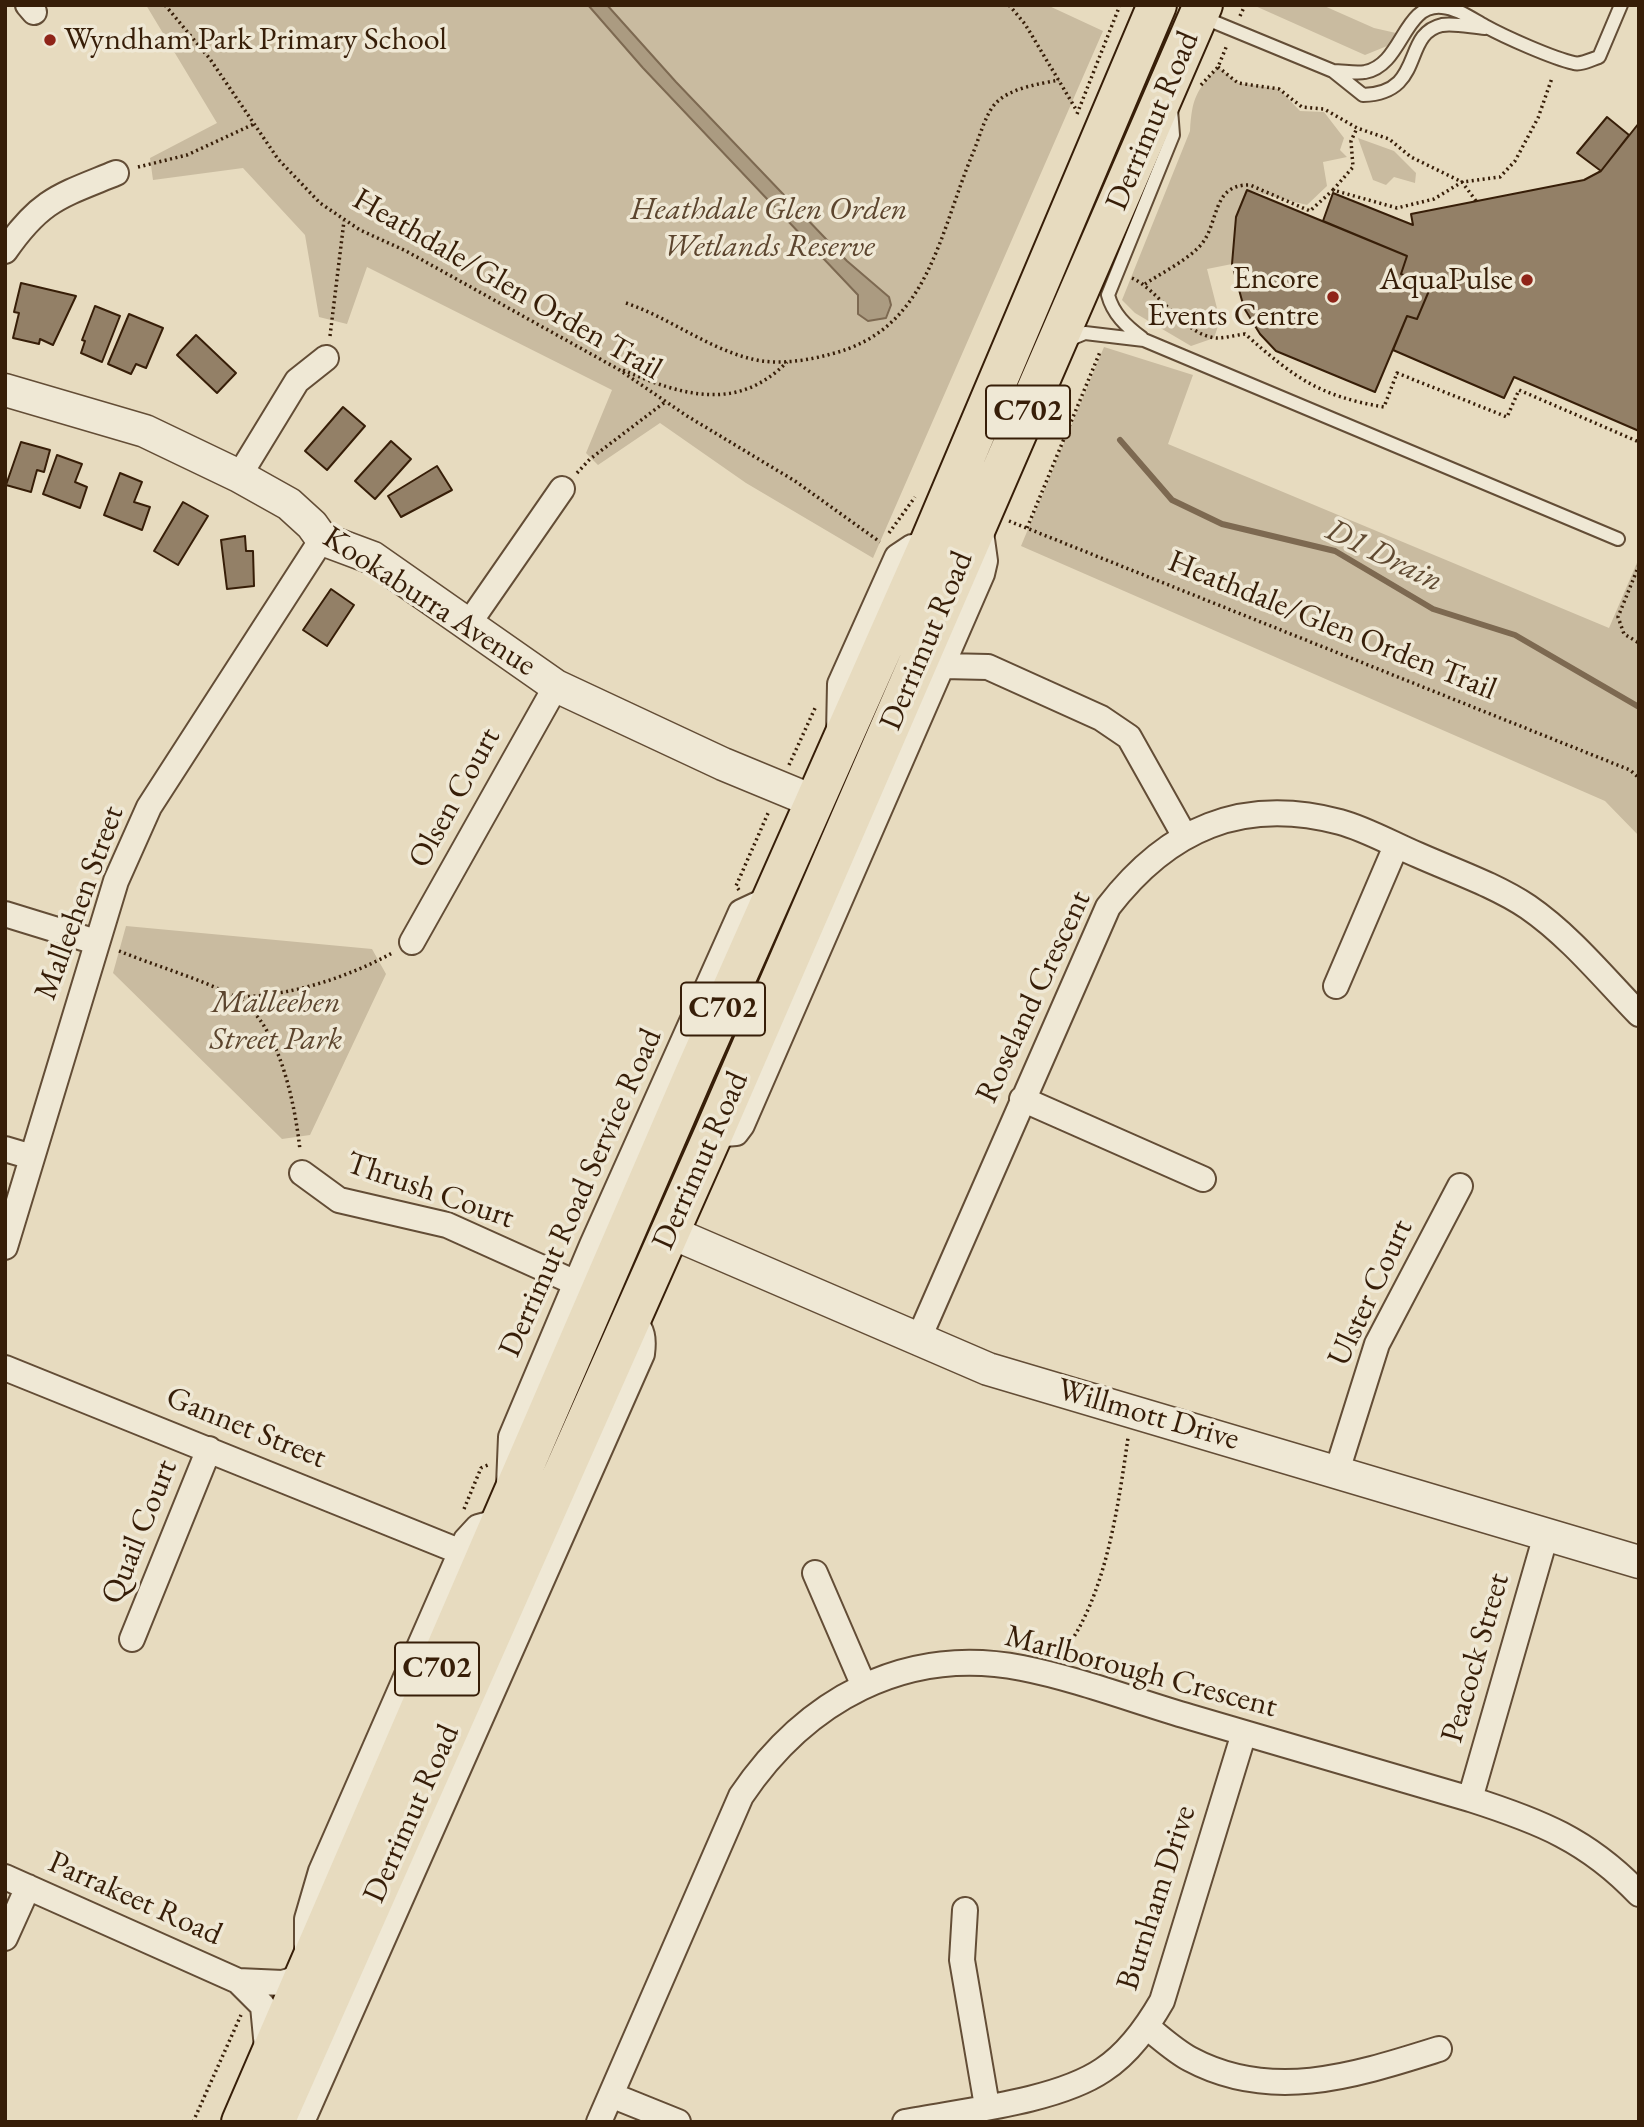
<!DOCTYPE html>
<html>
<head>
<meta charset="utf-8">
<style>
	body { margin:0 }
	#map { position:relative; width:1644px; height:2127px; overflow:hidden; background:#e7dbbf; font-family:"EB Garamond",serif }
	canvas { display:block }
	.frame { position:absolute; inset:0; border:7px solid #371e08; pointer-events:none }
</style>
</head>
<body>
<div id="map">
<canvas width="1644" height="2127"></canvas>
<div class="frame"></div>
</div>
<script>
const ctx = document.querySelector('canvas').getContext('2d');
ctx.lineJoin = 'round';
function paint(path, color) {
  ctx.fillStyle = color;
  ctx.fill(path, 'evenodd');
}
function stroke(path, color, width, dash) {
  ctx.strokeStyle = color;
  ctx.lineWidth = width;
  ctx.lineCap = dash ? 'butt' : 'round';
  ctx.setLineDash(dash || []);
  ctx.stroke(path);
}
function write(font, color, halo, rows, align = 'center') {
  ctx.font = font + ' "EB Garamond",serif';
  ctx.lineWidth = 7;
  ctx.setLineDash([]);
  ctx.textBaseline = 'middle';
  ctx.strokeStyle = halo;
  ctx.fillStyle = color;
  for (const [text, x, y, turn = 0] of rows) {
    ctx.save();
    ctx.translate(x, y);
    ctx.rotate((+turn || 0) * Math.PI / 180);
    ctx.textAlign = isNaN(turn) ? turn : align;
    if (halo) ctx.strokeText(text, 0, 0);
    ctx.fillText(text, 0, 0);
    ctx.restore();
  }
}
paint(new Path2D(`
	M146,5H1047L1103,31L873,558L746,483L660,423L598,465L586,453L612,390L367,267L347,324L319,317L305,235L243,168L153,180L150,158L217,123Z
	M1253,5H1322L1374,28L1396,33L1387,46L1365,55Z
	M1218,67L1238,83L1279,89L1300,111L1324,112L1344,138L1340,150L1347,157L1323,162L1327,186L1307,205L1247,190L1236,217L1232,264L1207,269L1220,320L1214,338L1191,346L1135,313L1122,300L1190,131C1192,98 1196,91 1218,67Z
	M1358,138L1394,151L1416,173L1415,183L1394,177L1386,185L1373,180Z
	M1104,347L1193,375L1168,444L1609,628L1639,558V836L1605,801L1021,546Z
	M126,926L372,949L386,974L310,1135L282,1139L113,973Z`), '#c9bba0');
const water = new Path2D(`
	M588,5H607L676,82L847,261L889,297L891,305L886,318L868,321L858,314V295L643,68Z`);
paint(water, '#ab9b81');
stroke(water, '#7d6951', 2);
stroke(new Path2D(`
	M1120,440L1172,500L1222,524L1335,551L1433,609L1515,635L1639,707`), '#7d6951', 6);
const building = new Path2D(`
	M1607,117L1629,135L1601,171L1577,153Z
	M1639,123V431L1514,377L1504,398L1393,350L1407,316L1417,319L1431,286L1401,274L1407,256L1323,221L1333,193L1413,225L1411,214L1584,180L1601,171Z
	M1247,190L1407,256L1401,274L1431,286L1417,319L1407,316L1375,392L1276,351L1260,334L1244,308L1232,264L1236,217Z
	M21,283L76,296L53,345L40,339L39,344L13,338L19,313L14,312Z
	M95,306L120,316L102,362L81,353L85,341L82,340Z
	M129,314L163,328L146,368L136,364L131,374L108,364Z
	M196,335L236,373L217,393L177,355Z
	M343,407L365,426L327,470L305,451Z
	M391,441L411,459L375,499L355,481Z
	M21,442L50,450L44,472L37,470L31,492L6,485Z
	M57,455L82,464L75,482L87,487L80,508L43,494Z
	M437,466L452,490L401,517L388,496Z
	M120,473L142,482L134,502L150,507L142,530L104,515Z
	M183,502L208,516L178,565L154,551Z
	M245,536L246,551H253L254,586L227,589L221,540Z
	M331,589L354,605L327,646L303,630Z`);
paint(building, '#938067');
stroke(building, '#371e08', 2);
const service = new Path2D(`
	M1202,17L1333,71L1363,95C1426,93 1401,34 1442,25C1455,23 1471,27 1485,28
	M1333,71C1343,71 1356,74 1365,72C1403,65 1403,3 1442,7C1457,8 1472,19 1485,26C1505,37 1552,58 1574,63C1581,65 1592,59 1599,57L1621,5
	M1142,338C1126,326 1113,314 1108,295L1173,135L1171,109
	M1066,341L1085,333L1144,340L1618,539`);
const minor = new Path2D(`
	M28,5L34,12
	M5,251C41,199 60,196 116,173
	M239,476L297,381L326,358
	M467,626L562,489
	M944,666L988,667L1101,718L1129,737L1184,835
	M839,733L840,684L897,557L912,547L927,548
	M5,914L96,942
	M412,942L556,686
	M1336,986L1396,846
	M1022,1099L1203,1179
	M713,1135L736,1133L742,1125L982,574L985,561L980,525
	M5,1149L32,1157
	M302,1173L339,1200L447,1225L578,1284
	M5,1247L116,881L149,807L322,539
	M918,1340L1108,907C1168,829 1242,796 1340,822C1366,829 1392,844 1418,855C1454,871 1495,885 1528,907C1570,936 1604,978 1639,1014
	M5,1368L461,1552
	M1337,1471L1377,1344L1460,1186
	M509,1485L511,1437L592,1245L741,912L773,897
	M815,1573L863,1684
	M132,1639L209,1449
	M1470,1799L1546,1535
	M5,1877L238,1981L283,1983L307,1975V1919L321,1871L466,1540L478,1527L500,1521
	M965,1910L962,1960L987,2106
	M5,1938L28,1887
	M238,1981L263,2006L267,2048
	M1147,2027C1161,2038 1175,2051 1190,2059C1272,2103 1356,2075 1439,2049
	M611,2095L678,2122
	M302,2122L642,1354C644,1339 643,1330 632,1318
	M599,2122L741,1796C805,1701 904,1645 1022,1668C1078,1679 1135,1701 1190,1717C1283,1744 1377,1772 1470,1799C1539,1821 1588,1840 1639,1894
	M905,2122C961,2111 1056,2102 1103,2070C1129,2053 1147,2027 1162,2001L1244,1733`);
const tertiary = new Path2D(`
	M5,390L145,431L239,476L289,504L312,525L322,539L373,558L556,686L723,764L815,802
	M670,1232L988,1369L1639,1562`);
const trunk = new Path2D(`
	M241,2122L694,1074L927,548L1157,5
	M275,2122L713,1135L1203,5`);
stroke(service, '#634d36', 16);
stroke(minor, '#634d36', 28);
stroke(tertiary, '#634d36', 35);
stroke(trunk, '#371e08', 42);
stroke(new Path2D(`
	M165,5L210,59L278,159L320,203L360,230L406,251L618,369L687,416L795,481L880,542
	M1009,5L1025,24L1077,111
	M1240,16L1245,5
	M1218,67L1238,83L1279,89L1302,107L1324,109L1357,128L1389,139L1411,157L1462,182L1476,201
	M1201,85L1218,67L1227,45
	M1077,114L1120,5
	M138,167L187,155L254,124
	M1333,190L1353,167L1351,141L1357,128
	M1132,278C1159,290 1184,336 1217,338C1226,338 1236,335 1245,334C1294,377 1318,396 1384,407L1397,373L1507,417L1519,390L1639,442
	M1145,284C1163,272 1184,262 1199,247C1220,226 1210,184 1250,185L1310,211L1333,190L1397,208L1434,199L1462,182L1500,177L1515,161L1538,118L1552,78
	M626,303C673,319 713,353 762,361C784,364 810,360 831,354C929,330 939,233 973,153C979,139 985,115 995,104C1009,88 1039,84 1059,80
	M330,336L344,221
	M623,370C681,395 737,413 787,362
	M577,473L590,459L665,402
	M1009,521L1630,770L1639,778
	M1027,528L1100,352
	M889,533L915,497
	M1639,565L1618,617L1624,634L1639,643
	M789,765L816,706
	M739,890L736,886L769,811
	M119,951C156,966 198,978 234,996C279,1020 295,1104 300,1150
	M237,997C290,996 347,978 394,952
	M464,1509L481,1468L488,1465
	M1062,1654C1106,1598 1118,1507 1128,1438
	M193,2122L241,2015`), '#371e08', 3.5, [2, 3.5]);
stroke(service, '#efe8d5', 12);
stroke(minor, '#efe8d5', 24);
stroke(tertiary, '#efe8d5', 32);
stroke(trunk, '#e7dbbf', 38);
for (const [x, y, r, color] of [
	[50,40,7,"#8f2418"],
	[1527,280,7,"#8f2418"],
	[1333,297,7,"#8f2418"]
]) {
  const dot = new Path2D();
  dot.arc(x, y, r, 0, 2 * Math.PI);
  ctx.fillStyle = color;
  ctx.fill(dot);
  stroke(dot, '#efe8d5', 2.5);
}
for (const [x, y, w] of [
	[1028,412,84],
	[723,1009,84],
	[437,1669,84]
]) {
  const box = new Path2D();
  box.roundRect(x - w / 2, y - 26.5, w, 53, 5);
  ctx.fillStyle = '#efe8d5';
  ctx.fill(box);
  stroke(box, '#371e08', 2);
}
write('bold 30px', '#371e08', null, [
	["C702",1028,412],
	["C702",723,1009],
	["C702",437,1669]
]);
write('32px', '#371e08', '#efe8d5', [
	["Wyndham Park Primary School",64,40,"left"],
	["Encore",1319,279],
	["Events Centre",1319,316],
	["AquaPulse",1513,280]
], 'right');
write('32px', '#371e08', '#efe8d5', [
	["Derrimut Road",1153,121,-67],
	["Heathdale/Glen Orden Trail",507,285,30],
	["Kookaburra Avenue",429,602,33],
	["Heathdale/Glen Orden Trail",1332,626,22],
	["Derrimut Road",927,641,-67],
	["Olsen Court",455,798,-61],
	["Malleehen Street",80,903,-70],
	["Roseland Crescent",1034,997,-65],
	["Derrimut Road",701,1161,-66],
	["Thrush Court",430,1191,19],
	["Derrimut Road Service Road",581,1193,-66],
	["Ulster Court",1371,1293,-65],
	["Willmott Drive",1148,1415,16],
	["Gannet Street",246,1428,22],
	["Quail Court",140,1532,-68],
	["Peacock Street",1476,1658,-74],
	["Marlborough Crescent",1141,1672,15],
	["Derrimut Road",412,1814,-66],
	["Burnham Drive",1157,1898,-72],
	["Parrakeet Road",135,1899,24]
]);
write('italic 32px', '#5c452e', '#efe8d5', [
	["Heathdale Glen Orden",769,210],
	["Wetlands Reserve",769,247],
	["Malleehen",276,1003],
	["Street Park",276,1040]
]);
write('italic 33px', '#604a32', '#efe8d5', [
	["D1 Drain",1384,556,26]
]);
</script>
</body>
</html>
